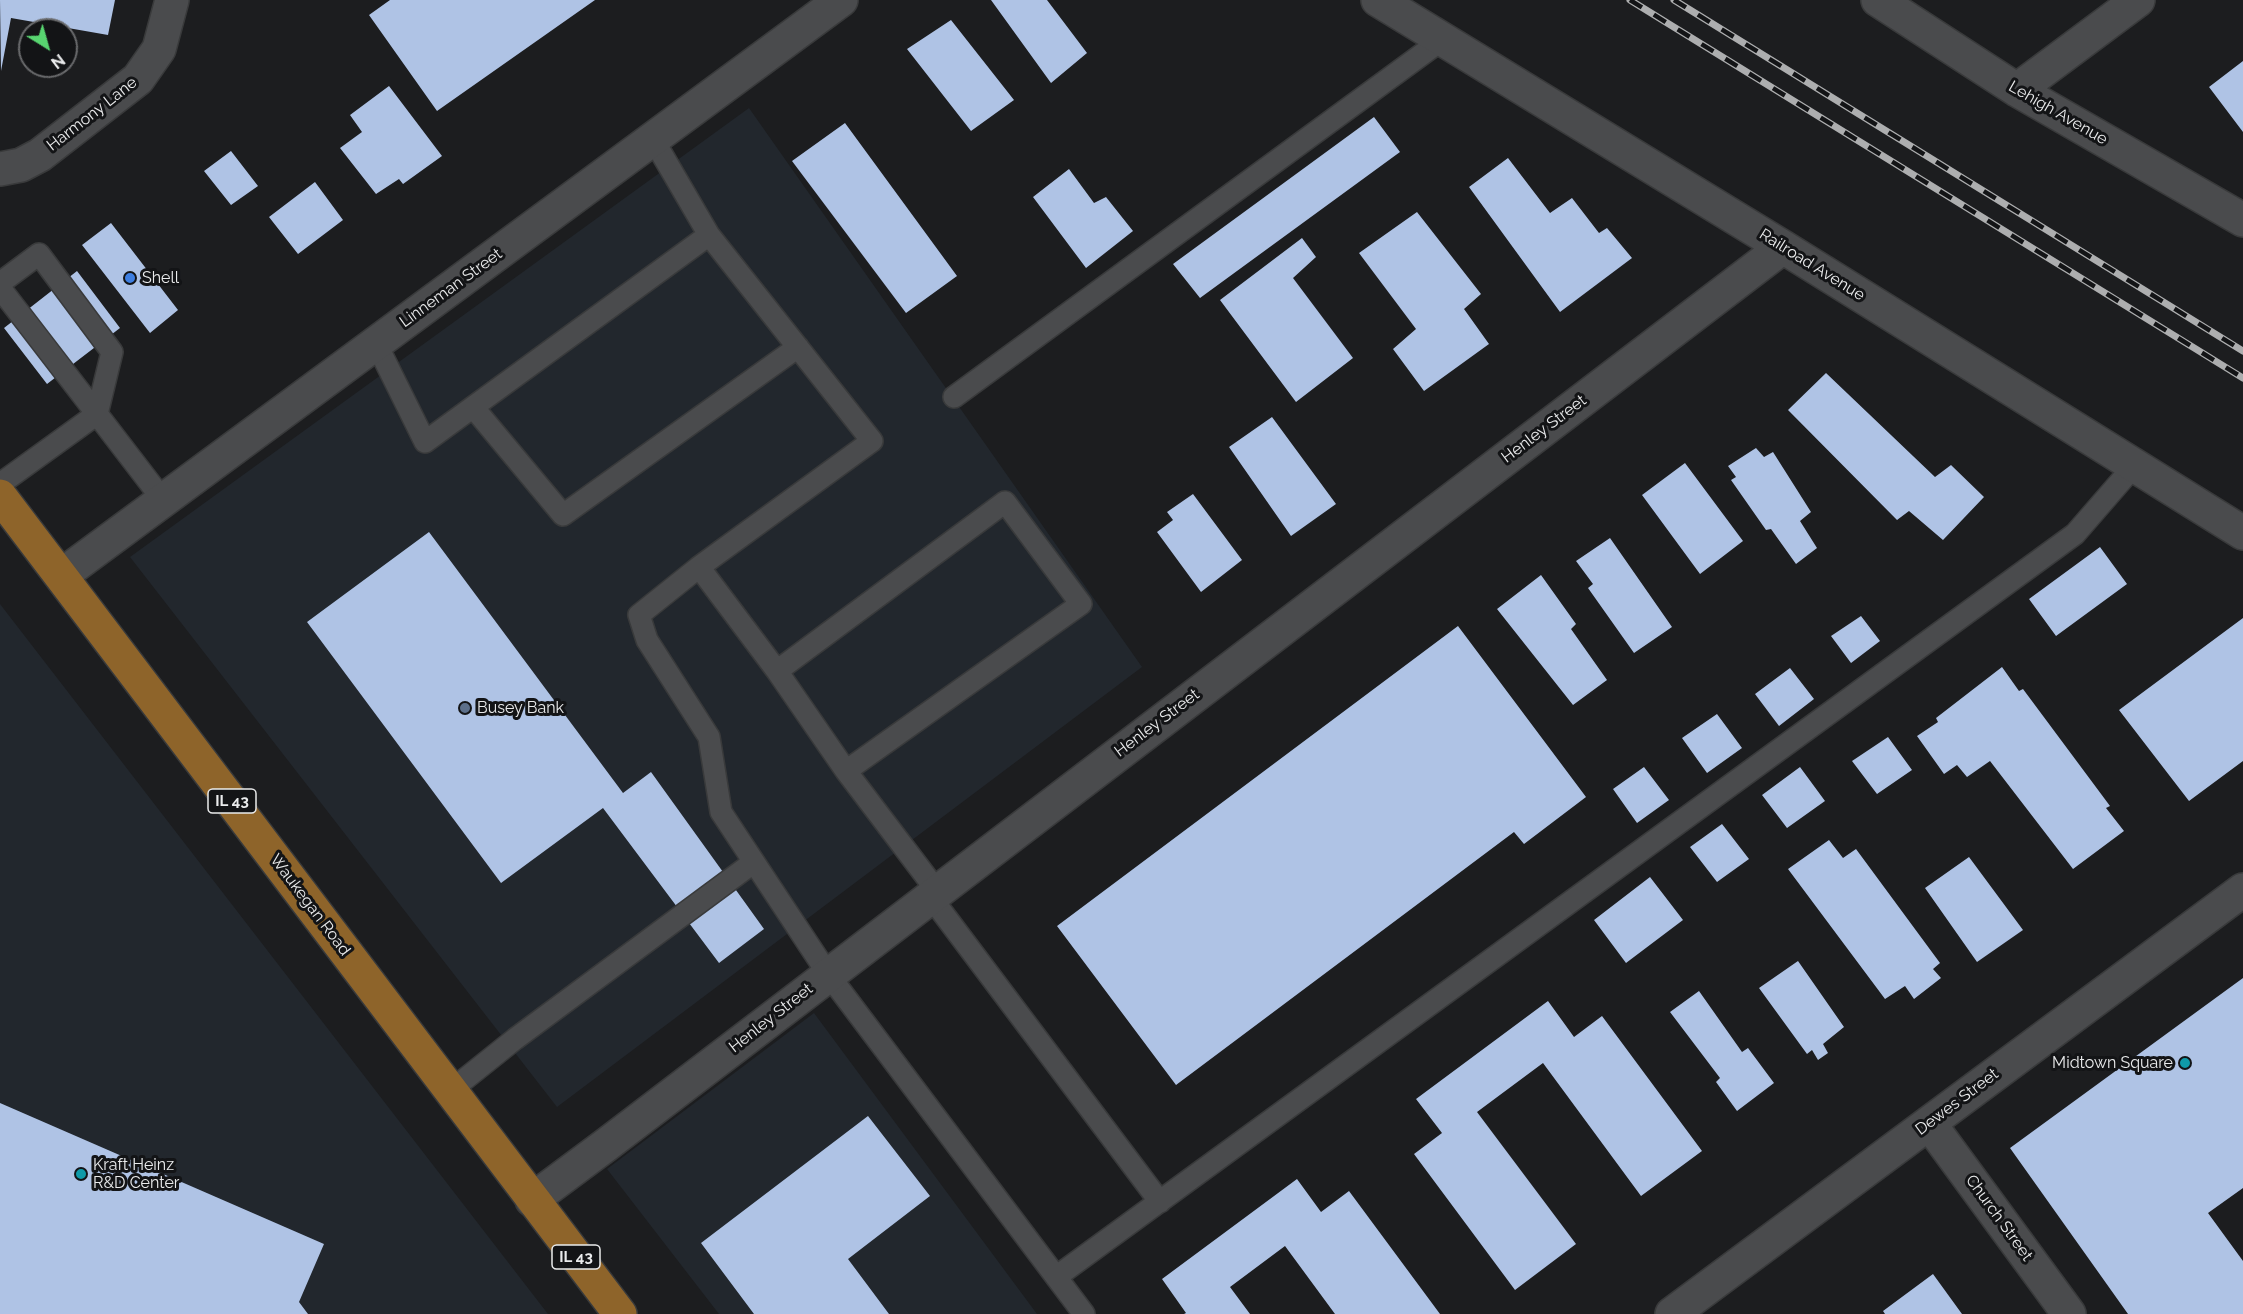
<!DOCTYPE html>
<html>
<head>
<meta charset="utf-8">
<style>
	body { margin:0 }
	#map { position:relative; width:2243px; height:1314px; overflow:hidden; background:#1c1d1f; font-family:Raleway,sans-serif }
	canvas { display:block }
	.north { position:absolute; left:18px; top:18px; width:60px; height:60px; box-sizing:border-box; background:#131416; border:2px solid #696a6c; border-radius:50%; rotate:143deg; font-size:16px; font-weight:700; line-height:24px; text-align:center; color:#eaebec }
	.north::after { content:''; display:block; margin:auto; width:21px; height:27px; background:#58d570; clip-path:polygon(50% 0,100% 100%,50% 72%,0 100%) }
</style>
</head>
<body>
<div id="map">
<canvas width="2243" height="1314"></canvas>
<div class="north">N</div>
</div>
<script>
const ctx = document.querySelector('canvas').getContext('2d');
ctx.lineJoin = 'round';
function paint(path, color) {
  ctx.fillStyle = color;
  ctx.fill(path, 'evenodd');
}
function stroke(path, color, width, dash) {
  ctx.strokeStyle = color;
  ctx.lineWidth = width;
  ctx.lineCap = dash ? 'butt' : 'round';
  ctx.setLineDash(dash || []);
  ctx.stroke(path);
}
function write(font, color, halo, rows, align = 'center') {
  ctx.font = font + ' Raleway,sans-serif';
  ctx.lineWidth = 6;
  ctx.setLineDash([]);
  ctx.textBaseline = 'middle';
  ctx.strokeStyle = halo;
  ctx.fillStyle = color;
  for (const [text, x, y, turn = 0] of rows) {
    ctx.save();
    ctx.translate(x, y);
    ctx.rotate((+turn || 0) * Math.PI / 180);
    ctx.textAlign = isNaN(turn) ? turn : align;
    if (halo) ctx.strokeText(text, 0, 0);
    ctx.fillText(text, 0, 0);
    ctx.restore();
  }
}
paint(new Path2D(`
	M749,108L1142,667L557,1107L130,557Z
	M0,604L548,1314H0Z
	M814,1013L1037,1314H719L607,1169Z`), '#22272d');
paint(new Path2D(`
	M0,0H115L108,35L11,18L1,71Z
	M390,0H595L437,111L369,15Z
	M991,0H1047L1087,53L1051,83Z
	M951,20L1014,100L971,131L907,49Z
	M2243,61V132L2209,87Z
	M389,86L442,156L403,184L399,179L376,194L340,148L362,132L350,115Z
	M1374,117L1400,152L1200,298L1173,264Z
	M845,123L957,276L906,313L792,161Z
	M231,151L258,186L231,205L204,171Z
	M1508,158L1550,213L1572,198L1599,233L1607,228L1632,258L1560,312L1469,187Z
	M1069,169L1094,203L1106,197L1133,231L1086,268L1033,197Z
	M315,182L343,220L298,254L269,217Z
	M1417,212L1481,294L1464,309L1489,344L1424,391L1393,349L1416,329L1359,253Z
	M111,223L178,310L150,333L82,245Z
	M1302,238L1316,257L1293,278L1353,358L1296,402L1220,300Z
	M77,271L120,328L47,384L4,328Z
	M1826,373L1935,477L1951,465L1984,497L1943,540L1909,511L1897,520L1788,410Z
	M1272,417L1336,504L1291,536L1229,447Z
	M1756,448L1764,457L1773,452L1811,512L1800,521L1817,548L1796,564L1771,529L1766,530L1731,480L1736,477L1728,466Z
	M1685,463L1743,541L1700,574L1642,495Z
	M1193,494L1242,560L1201,592L1157,532L1173,520L1167,512Z
	M429,532L623,793L651,772L764,929L719,963L603,808L501,883L307,622Z
	M1610,538L1672,627L1634,653L1588,588L1593,584L1576,561Z
	M2100,547L2127,584L2056,636L2029,599Z
	M1541,575L1576,624L1571,629L1607,680L1573,705L1497,609Z
	M1861,616L1880,641L1851,663L1831,636Z
	M2243,618V761L2189,801L2119,710Z
	M1458,626L1586,797L1524,844L1514,832L1176,1085L1057,926Z
	M2002,667L2019,691L2023,689L2110,806L2106,808L2124,831L2073,869L1990,761L1967,777L1957,765L1944,774L1917,736L1938,722L1936,718Z
	M1790,668L1814,699L1779,726L1755,694Z
	M1717,714L1742,748L1707,773L1682,738Z
	M1888,737L1912,770L1877,794L1852,761Z
	M1644,767L1669,800L1637,823L1613,789Z
	M1800,767L1825,801L1787,828L1762,795Z
	M1722,824L1749,859L1717,882L1690,847Z
	M1829,840L1843,858L1856,849L1940,963L1933,969L1941,978L1914,999L1905,986L1885,999L1788,869Z
	M1969,857L2023,930L1977,962L1925,888Z
	M1650,877L1683,920L1626,963L1594,920Z
	M1798,961L1844,1027L1823,1044L1828,1053L1818,1060L1812,1050L1807,1054L1759,988Z
	M2243,978V1188L2208,1213L2243,1261V1314H2128L2010,1148Z
	M1699,991L1742,1052L1748,1048L1774,1083L1737,1111L1716,1082L1720,1078L1670,1012Z
	M1548,1001L1574,1037L1602,1016L1702,1151L1641,1196L1543,1063L1477,1112L1576,1244L1515,1290L1414,1154L1442,1133L1416,1099Z
	M0,1103L324,1244L299,1302L308,1314H0Z
	M868,1116L930,1196L848,1259L889,1314H754L701,1243Z
	M1297,1179L1321,1212L1349,1191L1440,1314H1335L1285,1246L1230,1287L1250,1314H1184L1186,1313L1162,1279Z
	M1933,1274L1962,1314H1885L1883,1311Z`), '#afc3e5');
const service = new Path2D(`
	M653,139L709,235
	M0,283L39,254L112,352L97,414L163,500
	M0,288L97,414L0,484
	M376,343L425,442L709,235L872,441L699,567L777,671L1005,502L1081,604L846,771L937,891
	M954,397L1443,39
	M473,407L563,515L798,347
	M699,567L639,615L647,640L709,737L721,812L828,974L1084,1314
	M777,671L846,771
	M930,896L1160,1202
	M450,1091L515,1039L754,862
	M1056,1277L2075,534L2134,466`);
const minor = new Path2D(`
	M1378,0L1783,247L2243,533
	M1878,0L2017,90L2243,220
	M2017,90L2138,0
	M0,169L21,165L40,155L138,79L159,49L172,0
	M62,575L841,0
	M1929,1123L2069,1314
	M532,1200L606,1145L1783,247
	M1672,1314L2243,890`);
const primary = new Path2D(`
	M0,496L620,1314`);
stroke(service, '#393a3b', 24);
stroke(minor, '#393a3b', 36);
stroke(primary, '#393a3b', 36);
stroke(service, '#4a4b4d', 21);
stroke(minor, '#4a4b4d', 33);
stroke(primary, '#8e642a', 33);
const rail = new Path2D(`
	M1630,0L2243,378
	M1674,0L2243,351`);
stroke(rail, '#adaeaf', 7);
stroke(rail, '#131416', 4.5, [14]);
for (const [x, y, r, color] of [
	[130,278,6,"#3f7fe0"],
	[465,708,6,"#5c6f8a"],
	[2185,1063,6,"#0f9aa8"],
	[81,1174,6,"#0f9aa8"]
]) {
  const dot = new Path2D();
  dot.arc(x, y, r, 0, 2 * Math.PI);
  ctx.fillStyle = color;
  ctx.fill(dot);
  stroke(dot, '#131416', 2);
}
for (const [x, y, w] of [
	[232,801,48],
	[576,1257,48]
]) {
  const box = new Path2D();
  box.roundRect(x - w / 2, y - 12, w, 24, 4.5);
  ctx.fillStyle = '#131416';
  ctx.fill(box);
  stroke(box, '#eaebec', 1.5);
}
write('bold 15px', '#eaebec', null, [
	["IL 43",232,801],
	["IL 43",576,1257]
]);
write('16px', '#eaebec', '#131416', [
	["Lehigh Avenue",2058,113,30],
	["Harmony Lane",92,114,-38],
	["Railroad Avenue",1812,265,32],
	["Linneman Street",451,288,-36],
	["Henley Street",1544,429,-37],
	["Henley Street",1157,723,-37],
	["Waukegan Road",310,905,53],
	["Henley Street",771,1018,-38],
	["Dewes Street",1957,1102,-37],
	["Church Street",1999,1218,54]
]);
write('16px', '#eaebec', '#131416', [
	["Shell",142,278],
	["Busey Bank",477,708],
	["Midtown Square",2173,1063,"right"],
	["Kraft Heinz",93,1165],
	["R&D Center",93,1183]
], 'left');
</script>
</body>
</html>
